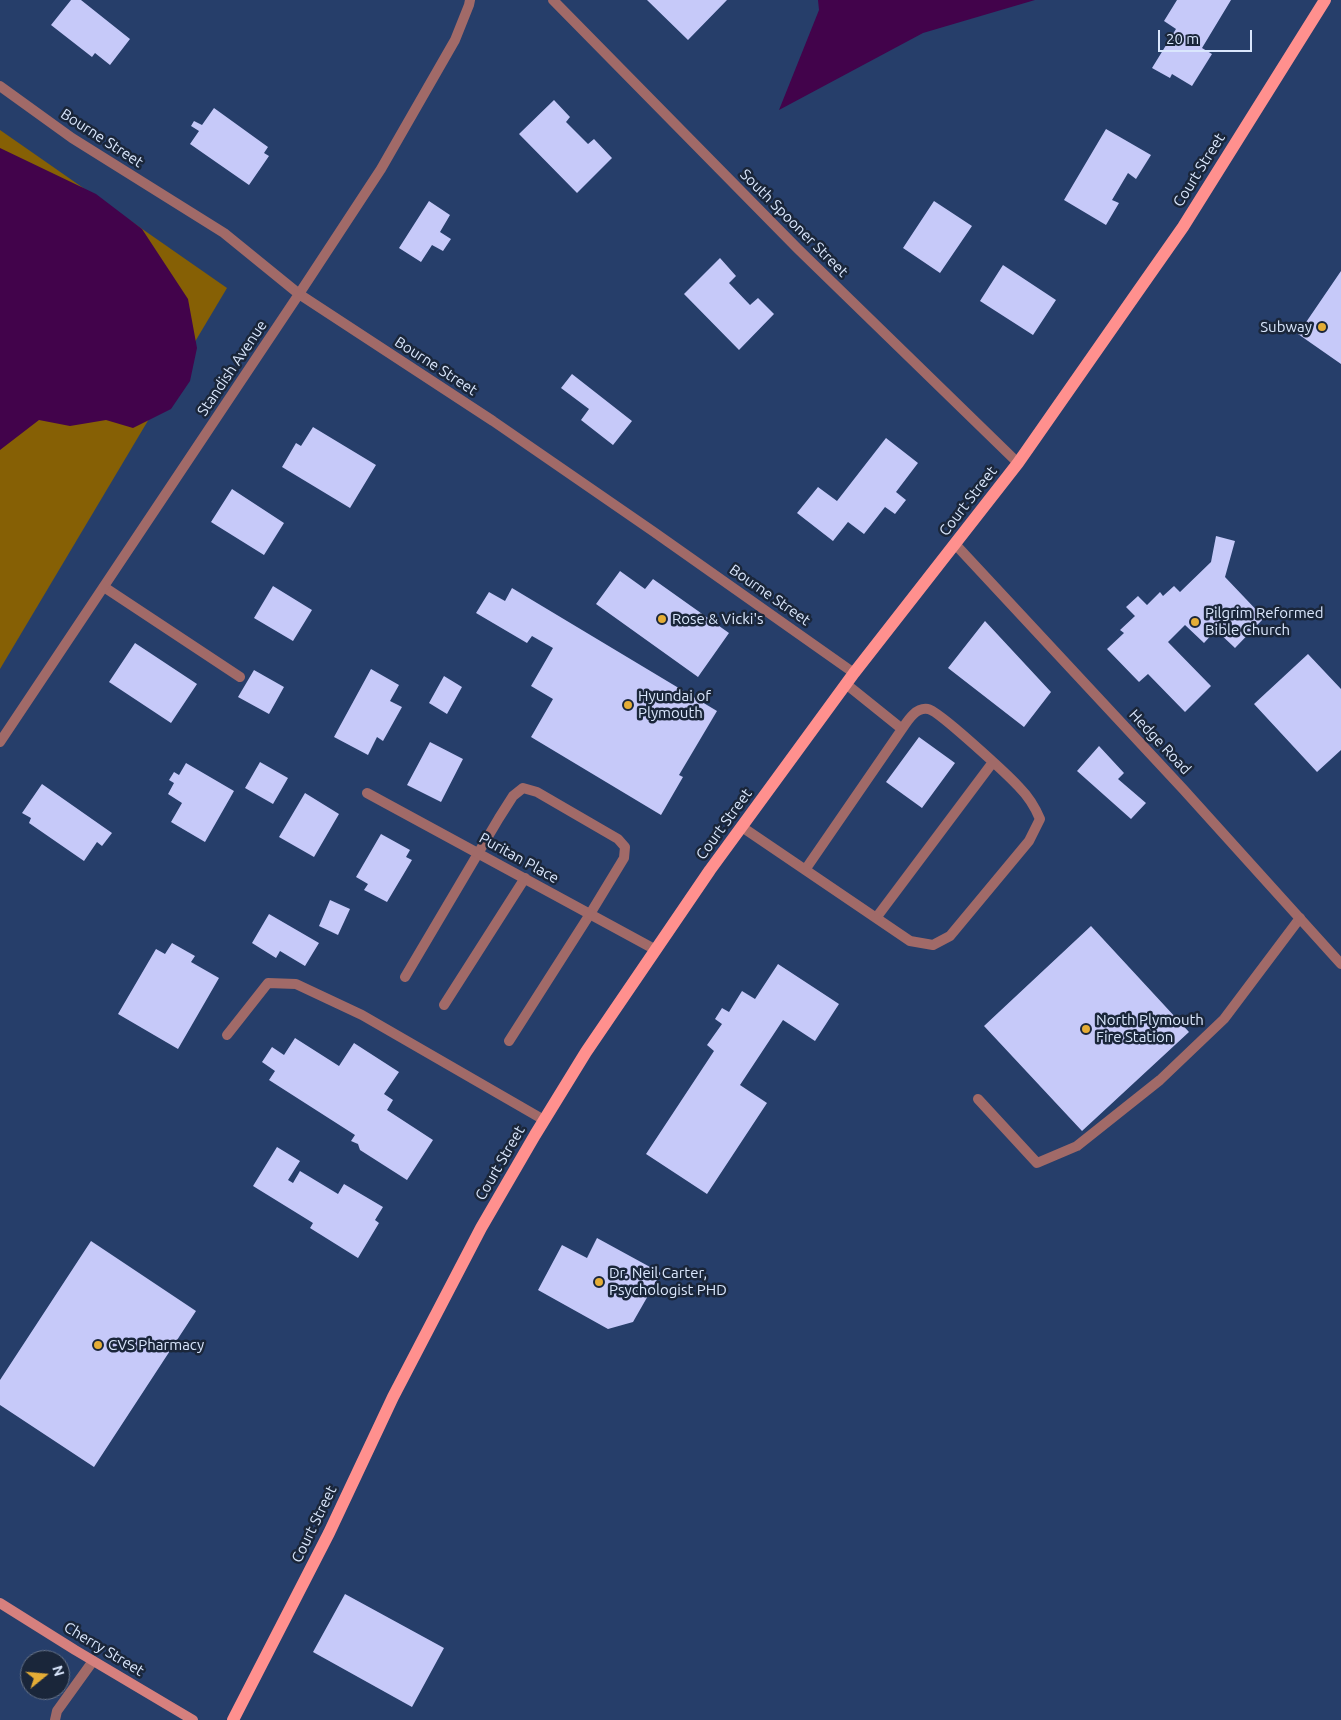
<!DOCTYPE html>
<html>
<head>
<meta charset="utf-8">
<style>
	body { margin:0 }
	#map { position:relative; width:1341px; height:1720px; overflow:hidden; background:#263e6a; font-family:Ubuntu,sans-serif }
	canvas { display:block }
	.north { position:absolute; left:20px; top:1650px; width:50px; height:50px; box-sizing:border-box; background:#1a263a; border:1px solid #677388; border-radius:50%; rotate:73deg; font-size:14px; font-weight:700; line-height:20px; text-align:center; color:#dae7fd }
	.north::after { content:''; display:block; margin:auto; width:18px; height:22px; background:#e5ad36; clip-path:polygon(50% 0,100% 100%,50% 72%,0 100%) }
	.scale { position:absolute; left:1158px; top:30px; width:94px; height:22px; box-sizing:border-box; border:2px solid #dae7fd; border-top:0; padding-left:6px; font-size:15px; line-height:18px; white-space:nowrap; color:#dae7fd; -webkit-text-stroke:4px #1a263a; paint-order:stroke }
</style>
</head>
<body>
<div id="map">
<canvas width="1341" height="1720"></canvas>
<div class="north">N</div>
<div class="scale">20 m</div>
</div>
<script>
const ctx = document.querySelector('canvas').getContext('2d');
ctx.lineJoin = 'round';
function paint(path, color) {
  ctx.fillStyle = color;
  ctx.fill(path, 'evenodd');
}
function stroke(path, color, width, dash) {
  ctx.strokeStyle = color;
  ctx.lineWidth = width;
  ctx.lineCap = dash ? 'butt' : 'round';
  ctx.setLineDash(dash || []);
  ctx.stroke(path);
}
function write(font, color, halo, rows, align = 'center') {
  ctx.font = font + ' Ubuntu,sans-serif';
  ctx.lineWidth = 5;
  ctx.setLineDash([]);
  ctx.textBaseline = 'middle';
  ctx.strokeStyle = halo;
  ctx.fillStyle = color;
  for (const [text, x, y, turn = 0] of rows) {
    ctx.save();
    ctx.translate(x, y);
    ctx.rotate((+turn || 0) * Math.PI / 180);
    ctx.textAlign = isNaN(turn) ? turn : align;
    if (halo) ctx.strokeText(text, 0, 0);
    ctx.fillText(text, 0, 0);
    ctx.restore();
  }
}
paint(new Path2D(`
	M0,130L227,288L0,669Z`), '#866005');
paint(new Path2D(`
	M818,0H1035L923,33L779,110L819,10Z
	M0,148L96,194L142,229L188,299L197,348L190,381L171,409L133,428L106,420L70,426L39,420L0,450Z`), '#42034b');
paint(new Path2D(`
	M71,0H81L130,39L110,65L95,53L92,57L51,25Z
	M647,0H727L688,40Z
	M1177,0H1231L1202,48L1212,54L1192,86L1172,74L1170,78L1152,68L1176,29L1164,21Z
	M554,100L570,117L566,122L588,144L594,139L612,158L577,193L519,134Z
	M214,108L268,147L264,153L269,156L249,185L190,144L199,131L191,126L194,121L202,125Z
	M1106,129L1151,155L1136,179L1128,173L1112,200L1119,203L1106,225L1064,200Z
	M429,201L450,215L440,232L451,239L443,251L432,245L421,262L399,248Z
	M934,201L972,226L940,273L903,248Z
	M720,258L736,276L729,283L750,305L758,298L774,314L739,350L684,294Z
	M1003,265L1056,300L1033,335L980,301Z
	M1341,271V364L1298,334Z
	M572,374L632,421L613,445L581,420L589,409L561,388Z
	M313,427L376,465L350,508L282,467L296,443L301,446Z
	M886,438L918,463L896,492L906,500L895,514L885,507L864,534L848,522L833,541L797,513L818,487L837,501Z
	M232,489L284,523L264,555L211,522Z
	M1216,536L1235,541L1225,577L1264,618L1235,648L1216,630L1204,643L1185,625L1168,642L1211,686L1185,712L1148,674L1139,682L1107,649L1124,633L1120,630L1135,616L1126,607L1138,596L1147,605L1160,592L1163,596L1174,586L1180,592L1211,562Z
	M620,571L645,589L653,579L729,633L698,677L596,604Z
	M273,586L312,610L293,641L254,618Z
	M512,588L717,711L679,775L683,777L661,815L531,737L553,699L531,686L553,648L532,636L527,643L476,613L489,592L505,601Z
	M985,621L1051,692L1024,727L948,668Z
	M135,643L197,684L171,723L109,682Z
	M1308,654L1341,689V750L1317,772L1254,704Z
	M371,669L399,685L390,701L402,707L383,741L377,737L368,755L334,737Z
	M254,670L284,687L269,714L238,697Z
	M444,676L462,687L447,714L429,703Z
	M919,737L955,763L922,808L886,782Z
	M430,742L463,759L441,802L407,785Z
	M1099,746L1124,773L1118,779L1146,803L1131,819L1077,771Z
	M260,762L288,778L273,804L245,788Z
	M186,763L234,791L205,842L171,822L182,803L168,794L174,783L169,780L174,772L179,775Z
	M42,784L112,833L102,846L97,842L84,861L29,823L31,818L22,813Z
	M305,793L339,814L314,857L279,837Z
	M381,834L410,850L406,857L412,860L387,902L364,890L368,884L356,877Z
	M330,900L350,909L338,935L319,926Z
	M269,914L319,943L305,966L280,951L276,958L252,943Z
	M1091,926L1189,1032L1082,1131L984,1026Z
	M172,943L195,956L191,962L219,978L178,1049L118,1014L156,949L165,954Z
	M778,964L839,1004L815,1041L783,1020L740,1085L767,1103L707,1194L646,1154L714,1051L707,1045L722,1024L715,1019L722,1008L729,1012L742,991L755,999Z
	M295,1038L339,1066L354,1043L399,1072L384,1094L393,1100L387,1110L433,1140L407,1180L360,1150L358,1144L351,1141L355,1135L269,1080L275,1071L262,1062L272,1047L284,1055Z
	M277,1147L300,1161L288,1180L293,1183L300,1171L338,1194L344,1184L383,1207L375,1220L379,1223L358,1258L310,1228L313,1223L253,1186Z
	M597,1238L661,1273L633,1322L608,1329L538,1290L562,1245L587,1258Z
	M91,1241L196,1311L94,1467L0,1405V1380Z
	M345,1594L444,1648L412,1707L313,1652Z`), '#c6c9f9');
stroke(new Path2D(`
	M104,587L240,677
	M742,827L910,941L933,945L950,936L1029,841L1040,819C1035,807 1028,796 1019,787C1009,776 938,710 928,709C916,707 908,720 902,729L846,684
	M805,870L902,729
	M876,918L993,762
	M405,977L499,818L513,796L523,788L537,792L618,839L625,847L624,858L590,914L509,1041
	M444,1005L525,878
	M227,1035L268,983L296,984L362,1015L544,1120
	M978,1099L1037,1163L1077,1146L1160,1080L1224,1019L1300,918
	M55,1720L57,1711L93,1661`), '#a16a68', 10);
stroke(new Path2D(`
	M553,0L798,249L1018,463
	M0,86L72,138L224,233L299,294L493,421L654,532L854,673
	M955,544L1183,789L1341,964
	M0,742L299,294L381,169L455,40L469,5L470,0
	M367,793L656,950`), '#a16a68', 10);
stroke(new Path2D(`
	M0,1603L75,1650L193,1720`), '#d6807e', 10);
stroke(new Path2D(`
	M233,1720L329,1533L393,1397L481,1228L535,1135L586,1052L710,870L854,673L1018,463L1136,294L1183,227L1325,0`), '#ff908e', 12);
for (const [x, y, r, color] of [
	[1322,327,5,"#e5ad36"],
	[662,619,5,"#e5ad36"],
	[1195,622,5,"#e5ad36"],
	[628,705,5,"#e5ad36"],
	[1086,1029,5,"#e5ad36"],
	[599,1282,5,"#e5ad36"],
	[98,1345,5,"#e5ad36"]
]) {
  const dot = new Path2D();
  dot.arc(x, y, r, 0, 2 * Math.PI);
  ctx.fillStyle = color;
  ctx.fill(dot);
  stroke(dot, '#1a263a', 2);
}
write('15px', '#dae7fd', '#1a263a', [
	["Bourne Street",102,138,33],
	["Court Street",1199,170,-58],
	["South Spooner Street",794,223,45],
	["Bourne Street",436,366,33],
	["Standish Avenue",232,368,-56],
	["Court Street",968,501,-52],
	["Bourne Street",770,595,35],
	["Hedge Road",1160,742,47],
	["Court Street",724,824,-54],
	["Puritan Place",519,858,29],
	["Court Street",500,1163,-60],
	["Court Street",314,1524,-64],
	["Cherry Street",104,1649,31]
]);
write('15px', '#dae7fd', '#1a263a', [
	["Subway",1312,327,"right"],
	["Pilgrim Reformed",1205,613],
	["Bible Church",1205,630],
	["Rose & Vicki's",672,619],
	["Hyundai of",638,696],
	["Plymouth",638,713],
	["North Plymouth",1096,1020],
	["Fire Station",1096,1037],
	["Dr. Neil Carter,",609,1273],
	["Psychologist PHD",609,1290],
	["CVS Pharmacy",108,1345]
], 'left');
</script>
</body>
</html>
